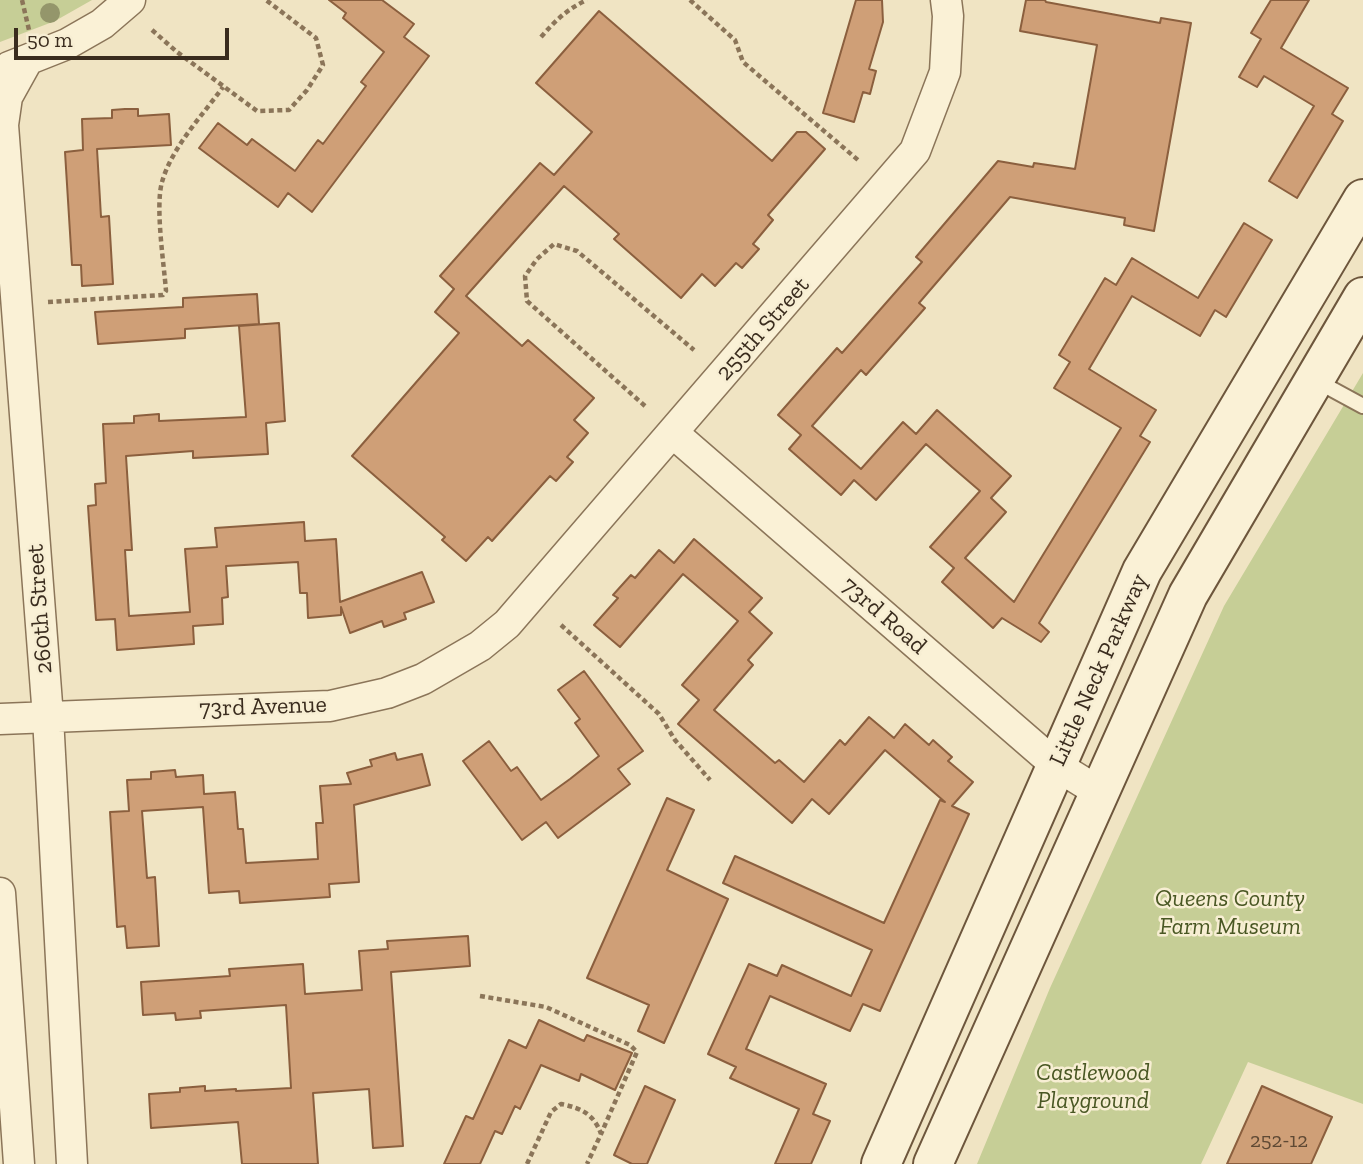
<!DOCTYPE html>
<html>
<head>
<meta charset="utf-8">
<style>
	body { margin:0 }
	#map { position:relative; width:1363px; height:1164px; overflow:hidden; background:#f0e4c3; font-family:"Zilla Slab",serif }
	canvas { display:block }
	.scale { position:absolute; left:14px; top:28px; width:215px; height:32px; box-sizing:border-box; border:4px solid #3a2c1e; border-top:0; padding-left:9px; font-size:21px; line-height:24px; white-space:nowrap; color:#3a2c1e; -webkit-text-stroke:5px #f7eed3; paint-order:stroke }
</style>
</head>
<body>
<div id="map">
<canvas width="1363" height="1164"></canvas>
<div class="scale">50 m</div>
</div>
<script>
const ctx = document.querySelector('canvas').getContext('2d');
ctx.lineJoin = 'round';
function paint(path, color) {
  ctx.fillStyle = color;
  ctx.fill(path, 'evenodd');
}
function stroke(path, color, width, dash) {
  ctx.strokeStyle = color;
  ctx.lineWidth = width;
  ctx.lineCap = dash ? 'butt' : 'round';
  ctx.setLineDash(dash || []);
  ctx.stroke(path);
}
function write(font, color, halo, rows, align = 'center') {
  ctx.font = font + ' "Zilla Slab",serif';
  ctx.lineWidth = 5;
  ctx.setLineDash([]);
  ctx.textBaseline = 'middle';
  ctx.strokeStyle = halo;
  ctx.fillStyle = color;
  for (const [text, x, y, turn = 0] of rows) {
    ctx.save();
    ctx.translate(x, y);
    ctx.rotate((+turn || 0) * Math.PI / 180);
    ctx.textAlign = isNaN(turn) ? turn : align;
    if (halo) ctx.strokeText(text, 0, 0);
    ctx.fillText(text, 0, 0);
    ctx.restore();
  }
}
paint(new Path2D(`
	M0,0H92L55,21L0,42Z
	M1363,373V1104L1248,1062L1201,1164H977L1050,988L1224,606Z`), '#c6ce96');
const building = new Path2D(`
	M329,0H382L414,24L404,37L429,56L312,212L288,193L278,207L199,148L218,123L247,145L252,139L295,171L318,140L323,144L366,86L361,82L384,52L343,18L346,13Z
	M856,0H882L883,22L869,69L876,71L870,94L863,92L854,122L823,113Z
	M1026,0H1045L1046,2L1160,23L1161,18L1191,23L1154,231L1124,225L1125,218L1010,197L919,303L925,308L866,375L861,370L812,426L861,469L903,422L916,434L937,410L1011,476L991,498L1006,512L965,558L1014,602L1121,428L1054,388L1070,362L1059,355L1105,278L1116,285L1132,258L1198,298L1244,223L1272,240L1226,317L1215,310L1200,336L1132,296L1089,369L1156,410L1140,436L1150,442L1039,623L1049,632L1041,642L1002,618L993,628L942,582L954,568L930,547L980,491L952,467L926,444L876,500L854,480L841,495L789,449L801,435L778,415L837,348L842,353L922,262L916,257L998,161L1033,167L1034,163L1075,169L1097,45L1020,31Z
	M1271,0H1309L1281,48L1348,88L1332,114L1343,121L1297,198L1269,181L1314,106L1264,76L1257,87L1239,77L1261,39L1251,33Z
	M599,11L772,161L797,132H806L825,149L768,215L773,220L753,244L759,249L742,268L736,263L715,286L702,274L681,298L614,239L619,234L564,186L466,296L522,346L528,340L594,398L574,420L588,433L567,457L573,462L556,481L550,476L492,541L488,537L466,561L442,540L445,537L352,456L459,333L435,312L454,289L440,276L540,163L554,175L592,132L536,83Z
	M125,109H138V116L169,114L171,145L97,149L101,217L109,216L113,284L82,286L81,265H72L65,152L83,150L82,119L112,118V110Z
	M257,294L259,324L185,329V338L98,344L95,312L183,307V298Z
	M279,323L285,421L266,423L268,454L193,458V451L126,456L132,550H125L129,616L190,612L185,549L217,547L215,528L304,522L305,541L336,539L340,602L422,572L434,602L404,613L406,619L384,627L382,621L350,633L341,607V615L308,618L307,593H300L298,562L226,566L228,597L222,598L223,624L193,626L194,644L117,650L115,619L96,620L89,521L88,506L96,505L95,484L106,483L103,424L134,423V416L159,414V421L246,417L239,326Z
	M694,539L762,598L749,612L772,633L748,660L753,665L714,710L775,763L779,760L804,782L840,740L845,745L869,717L894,738L905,724L929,745L933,740L952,757L948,761L973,782L952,806L969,814L880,1011L863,1004L850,1031L770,996L746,1049L826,1084L813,1114L830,1121L811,1164H775L799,1109L730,1078L736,1067L708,1054L749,964L777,976L782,965L851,996L872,950L723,883L735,856L884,923L940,800L945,802L885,750L829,814L812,799L792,823L678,724L699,700L682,685L738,621L683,574L620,647L594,625L618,598L613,595L631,575L635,578L659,550L674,563Z
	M584,671L643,751L618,769L630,784L558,838L546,822L522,840L463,761L489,741L511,771L517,767L541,800L570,779L599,756L575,723L580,719L558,690Z
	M395,753L397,760L422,754L430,785L354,805L359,882L329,884L330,897L240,903L239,891L209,893L203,807L142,811L147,878L155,877L159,946L127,948L125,926L117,927L110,812L129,811L127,780L151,779V772L175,770L176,777L203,775L204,794L235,792L238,829H243L246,863L318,859L316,823H323L320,786L351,784L347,773L372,766L370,760Z
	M667,798L694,810L667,870L728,899L664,1043L638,1031L649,1005L587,978Z
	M468,936L470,966L391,972L403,1146L373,1148L369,1089L313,1093L318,1164H242L238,1122L151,1128L149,1094L180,1092V1088L193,1087L205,1086V1091L236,1089V1091L291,1088L286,1005L200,1011L201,1018L188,1019L176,1020L175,1013L143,1015L141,982L230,976L229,969L303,964L305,994L362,990L359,951L388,949L387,941Z
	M539,1020L584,1041L587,1035L632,1053L615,1090L581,1074L579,1081L541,1065L520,1109L515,1106L502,1134L495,1131L480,1164H444L466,1116L473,1119L509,1040L526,1048Z
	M645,1086L675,1100L647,1164H632L614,1155Z
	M1262,1086L1332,1117L1311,1164H1227Z`);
paint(building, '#cf9f77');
stroke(building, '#8b5f3e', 2);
const lane = new Path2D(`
	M1315,380L1363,406`);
const street = new Path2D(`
	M27,61L7,97L3,125L48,717L72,1164
	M9,67L67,44L102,24L130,0
	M673,433L1057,766L1099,792
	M0,719L330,706L387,693L423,679L480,646L507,624L915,151L945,72L948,16L946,0
	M0,893L19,1164`);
const secondary = new Path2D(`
	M881,1164L1142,571L1363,199
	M933,1164L1188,595L1363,297`);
stroke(lane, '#8b7559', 18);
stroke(street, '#8b7559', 33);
stroke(secondary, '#6d563c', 42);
stroke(new Path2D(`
	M22,0L29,30
	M690,0L735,40L743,62L858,160
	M152,30L177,52L257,111L289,110L307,90L323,65L316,38L266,0
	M541,37C555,21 567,9 587,0
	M48,302L163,295L166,291C164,264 155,207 162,182C172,147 202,116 223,87
	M645,406L527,301L525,276L537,259L554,244L577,251L694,350
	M561,625L659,714L675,740L710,780
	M480,996L546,1007L630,1045L637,1052L601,1134
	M527,1164L551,1112L561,1104C581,1108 594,1114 601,1134L587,1164`), '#8b7559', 4.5, [5, 3.5]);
stroke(lane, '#faf1d6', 14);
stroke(street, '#faf1d6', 30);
stroke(secondary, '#faf1d6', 38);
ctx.fillStyle = '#94966b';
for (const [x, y] of [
	[50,13]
]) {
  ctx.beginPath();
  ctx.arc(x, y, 10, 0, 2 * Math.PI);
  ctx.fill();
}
write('21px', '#5f4934', null, [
	["252-12",1279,1141]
]);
write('24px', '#3a2c1e', '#f7eed3', [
	["255th Street",763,329,-49],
	["260th Street",40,609,-94],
	["73rd Road",884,616,41],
	["Little Neck Parkway",1099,670,-66],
	["73rd Avenue",263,707,-2]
]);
write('italic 24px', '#495723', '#f7eed3', [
	["Queens County",1230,899],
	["Farm Museum",1230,927],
	["Castlewood",1093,1073],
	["Playground",1093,1101]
]);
</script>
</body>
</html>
